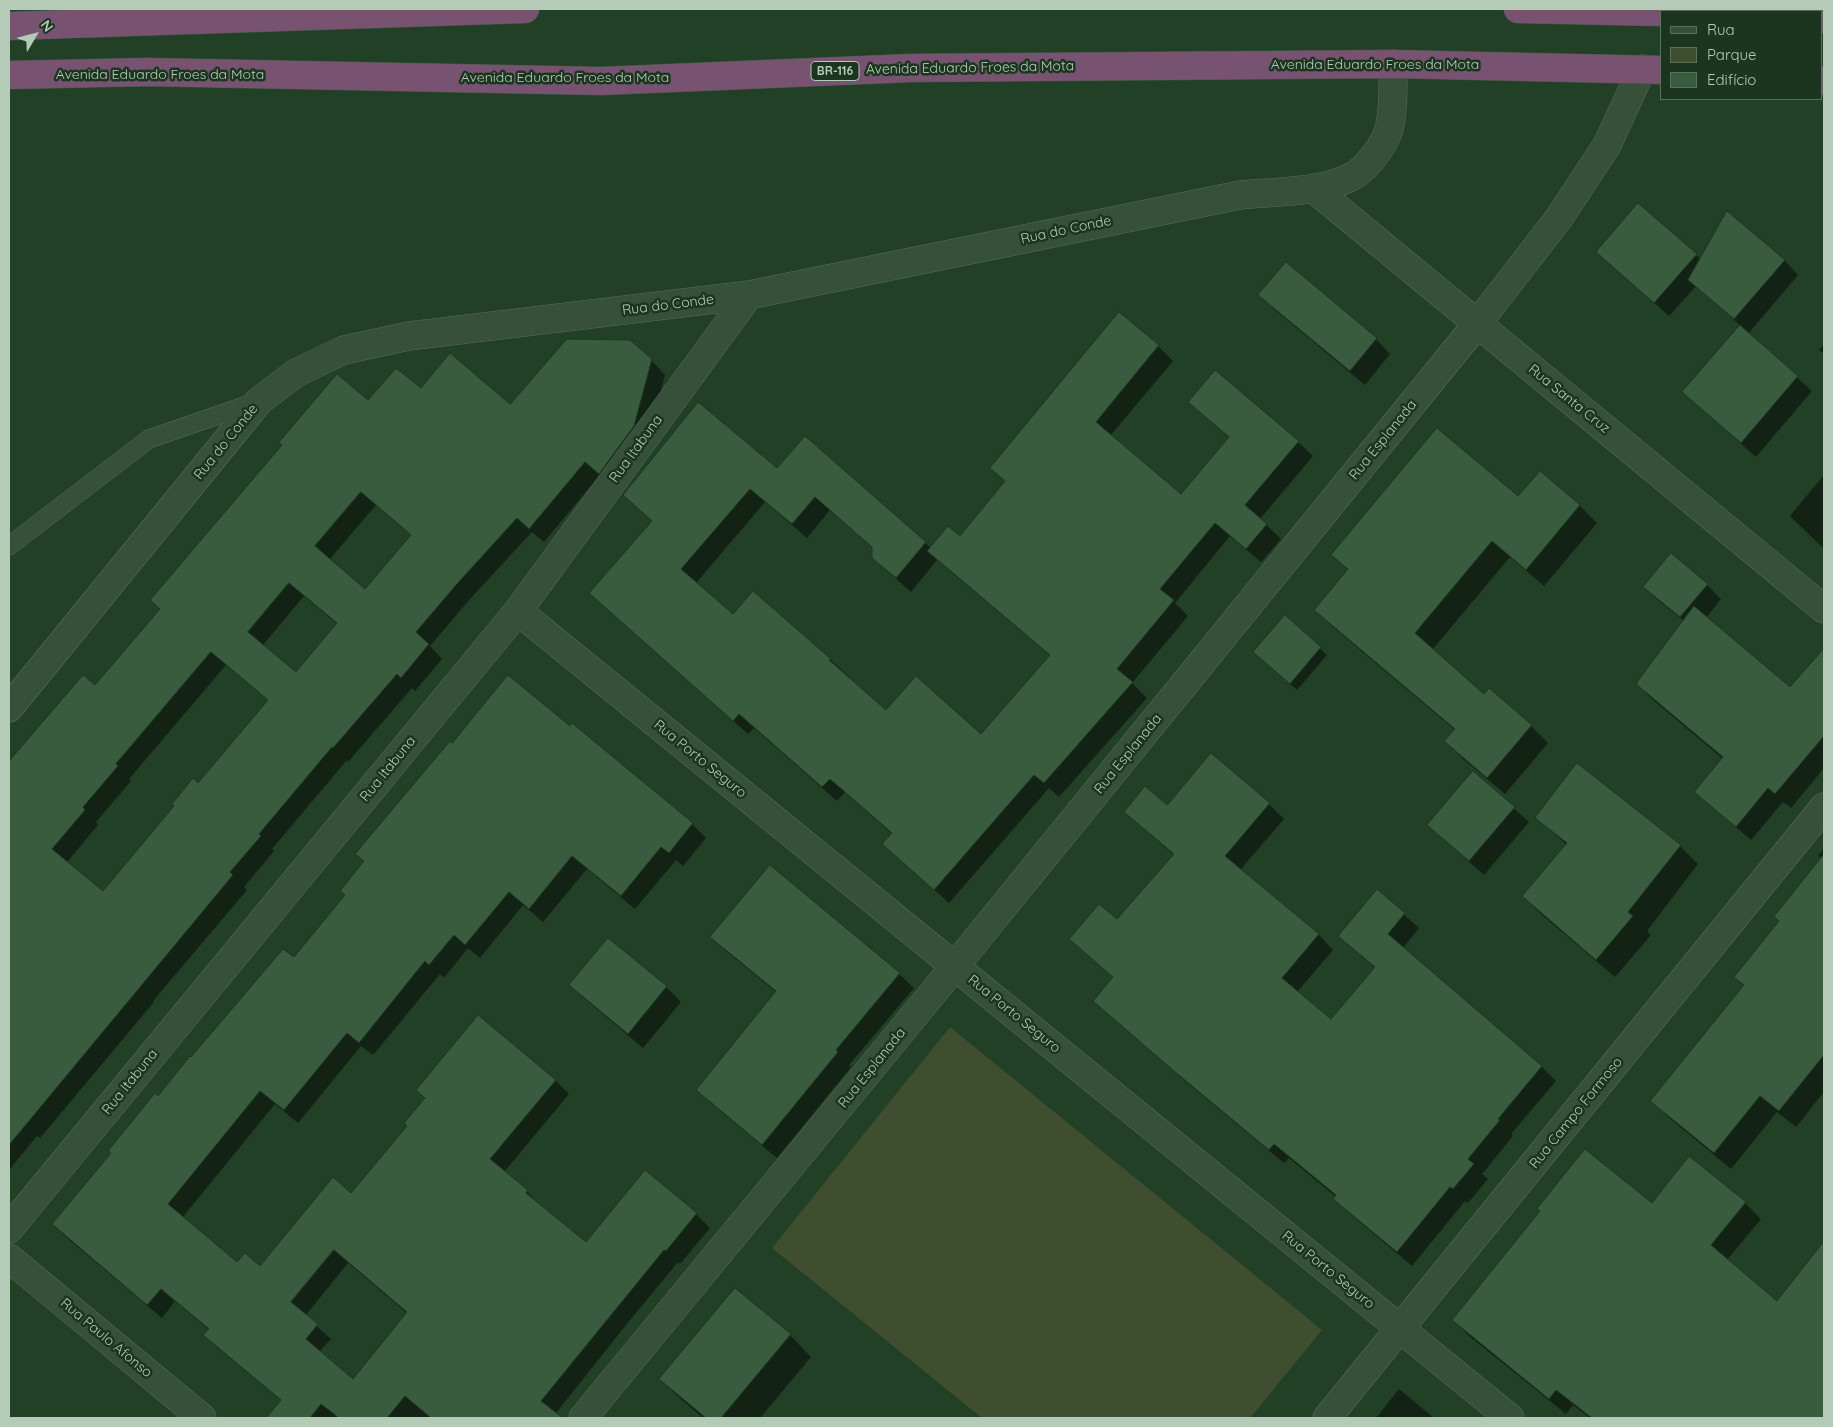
<!DOCTYPE html>
<html>
<head>
<meta charset="utf-8">
<style>
	body { margin:0 }
	#map { position:relative; width:1833px; height:1427px; overflow:hidden; background:#224026; font-family:Quicksand,sans-serif }
	canvas { display:block }
	.frame { position:absolute; inset:0; border:10px solid #b3cbb7; pointer-events:none }
	.legend { position:absolute; left:1660px; top:10px; width:162px; height:90px; box-sizing:border-box; background:#1c351f; border:1px solid #58715c; margin:0; padding:6px 9px; list-style:none; font-size:15px; color:#b3cbb7 }
	.legend li { display:flex; align-items:center; gap:10px; height:25px }
	.legend b { width:25px; border:1px solid #58715c }
	.north { position:absolute; left:10px; top:10px; width:50px; height:50px; -webkit-text-stroke:4px #1c351f; paint-order:stroke; rotate:53deg; font-size:14px; font-weight:700; line-height:20px; text-align:center; color:#b3cbb7 }
	.north::after { content:''; display:block; margin:auto; width:18px; height:22px; background:#b3cbb7; clip-path:polygon(50% 0,100% 100%,50% 72%,0 100%) }
</style>
</head>
<body>
<div id="map">
<canvas width="1833" height="1427"></canvas>
<div class="frame"></div>
<ul class="legend">
<li><b style="height:6px;background:#37503a"></b>Rua</li>
<li><b style="height:14px;background:#404e30"></b>Parque</li>
<li><b style="height:14px;background:#395c3e"></b>Edifício</li>
</ul>
<div class="north">N</div>
</div>
<script>
const ctx = document.querySelector('canvas').getContext('2d');
ctx.lineJoin = 'round';
function paint(path, color) {
  ctx.fillStyle = color;
  ctx.fill(path, 'evenodd');
}
function stroke(path, color, width, dash) {
  ctx.strokeStyle = color;
  ctx.lineWidth = width;
  ctx.lineCap = dash ? 'butt' : 'round';
  ctx.setLineDash(dash || []);
  ctx.stroke(path);
}
function write(font, color, halo, rows, align = 'center') {
  ctx.font = font + ' Quicksand,sans-serif';
  ctx.lineWidth = 5;
  ctx.setLineDash([]);
  ctx.textBaseline = 'middle';
  ctx.strokeStyle = halo;
  ctx.fillStyle = color;
  for (const [text, x, y, turn = 0] of rows) {
    ctx.save();
    ctx.translate(x, y);
    ctx.rotate((+turn || 0) * Math.PI / 180);
    ctx.textAlign = isNaN(turn) ? turn : align;
    if (halo) ctx.strokeText(text, 0, 0);
    ctx.fillText(text, 0, 0);
    ctx.restore();
  }
}
paint(new Path2D(`
	M950,1027L1322,1330L1250,1418H982L772,1248Z`), '#404e30');
paint(new Path2D(`
	M1598,252L1696,255L1701,260H1784L1798,275L1748,334L1812,391L1756,457L1683,392L1741,326L1696,286L1669,316Z
	M1260,295L1376,339L1390,354L1365,385L1274,309Z
	M1119,314L1158,346L1173,361L1110,436L1181,496L1229,438L1189,402L1215,372L1298,442L1313,456L1260,519L1281,539L1261,562L1230,536L1175,603L1188,616L1132,683L1147,698L1059,797L1049,788L949,903L884,844L892,834L845,792L837,801L754,728L748,734L606,607L653,522L625,495L777,470L805,438L931,548L960,537L1006,482ZM765,502L807,538L830,510L873,548V558L911,592L937,560L1051,656L981,736L886,712L830,659L734,616L696,583Z
	M1824,344V354L1819,350Z
	M651,360L665,375L648,440L600,475L544,542L532,532L470,599L430,646L442,659L415,691L412,688L348,762L347,760L272,849L274,851L244,887L247,890L153,1001L154,1002L40,1138L37,1136L9,1170V1004L18,993L9,986V764L83,676L95,687L368,402L421,390L510,406ZM376,505L412,536L365,591L329,560ZM304,596L337,624L296,674L263,645ZM226,665L269,701L198,784L175,806L103,893L67,862L98,825L96,822L131,781L129,779Z
	M1540,472L1580,506L1597,523L1544,586L1510,557L1432,650L1485,695L1531,726L1548,743L1505,794L1463,759L1446,741L1455,730L1333,627L1316,610L1349,570L1333,555L1518,498Z
	M1824,475V549L1790,516Z
	M1707,585L1721,599L1706,618L1790,689L1811,665L1824,676V768L1791,808L1783,802L1751,840L1695,792L1723,759L1652,699L1637,684L1684,621L1659,601L1644,587Z
	M1285,617L1327,655L1297,690L1262,659Z
	M573,724L692,824L706,838L683,866L676,860L635,909L587,869L543,922L523,905L480,958L468,948L444,978L440,974L373,1055L361,1046L298,1123L275,1104L182,1218L238,1264L260,1267L352,1195L555,1080L569,1094L504,1172L527,1191L540,1206L586,1243L646,1172L696,1214L710,1228L680,1264L678,1262L626,1325L552,1418H337L336,1417L334,1418H285L276,1409L282,1401L219,1349L205,1335L209,1330L175,1301L162,1318L67,1238L53,1224L191,1058L294,959L346,896L453,745L570,728ZM348,1263L408,1314L353,1380L319,1352L331,1339L305,1316Z
	M1211,755L1269,804L1284,819L1240,870L1319,935L1333,950L1297,992L1331,1020L1376,969L1339,936L1377,891L1419,928L1403,948L1542,1067L1556,1081L1511,1134L1513,1136L1482,1174L1488,1179L1468,1203L1465,1201L1412,1266L1349,1213L1335,1198L1336,1197L1289,1158L1284,1163L1191,1086L1110,1015L1114,978L1118,921L1174,855L1125,812L1167,807Z
	M1473,772L1529,822L1484,875L1428,825Z
	M1537,818L1680,846L1698,864L1647,931L1651,935L1615,977L1542,915L1523,896L1567,845Z
	M1824,848V1092L1796,1127L1777,1112L1731,1169L1668,1117L1652,1100L1745,986L1736,977L1780,922L1822,859L1818,856Z
	M712,937L899,974L914,988L849,1065L851,1067L777,1158L712,1104L698,1090L777,993L726,951Z
	M608,939L666,987L681,1002L643,1048L585,999L571,985Z
	M1745,1203L1761,1219L1727,1260L1778,1303L1823,1245L1824,1246V1336L1822,1339L1824,1340V1418H1590L1573,1405L1566,1414L1469,1336L1453,1320L1652,1205Z
	M735,1289L790,1335L811,1357L760,1418H703L682,1400L660,1379Z
	M1399,1389L1434,1418H1376Z`), '#0007');
const building = new Path2D(`
	M1638,203L1697,254L1654,303L1596,252Z
	M1727,211L1785,260L1734,319L1688,280Z
	M1286,262L1377,338L1350,371L1258,295Z
	M1119,312L1159,345L1096,422L1181,494L1229,437L1188,402L1215,370L1299,441L1245,505L1267,524L1246,549L1215,523L1160,589L1174,600L1117,669L1133,682L1044,783L1034,775L934,890L882,844L892,833L830,779L822,787L739,714L733,721L589,593L652,521L623,495L698,402L777,468L805,436L926,542L896,578L872,558V547L815,497L792,524L750,489L681,569L733,614L753,591L831,659L829,660L886,710L916,676L981,734L1050,655L927,551L948,526L960,536L1005,481L990,468Z
	M1740,325L1798,376L1741,443L1682,392Z
	M567,339L630,340L652,359L634,426L599,474L585,462L529,529L517,518L456,585L416,632L429,644L401,678L397,674L333,748L332,747L259,834L261,836L230,872L233,875L9,1145V761L83,675L95,685L160,609L150,600L282,445L279,442L337,374L368,400L396,368L421,388L450,353L510,404ZM361,492L411,535L365,589L315,546ZM289,583L337,623L296,672L248,632ZM211,652L268,700L198,783L193,778L172,804L174,806L103,891L52,849L85,810L83,807L118,766L116,764Z
	M1437,428L1518,496L1540,471L1580,505L1526,570L1492,541L1415,633L1484,694L1489,688L1532,725L1487,778L1444,741L1455,729L1314,610L1348,569L1331,555Z
	M1671,553L1708,584L1680,617L1643,587Z
	M1694,606L1790,687L1824,648V736L1775,794L1768,788L1736,827L1694,792L1723,757L1636,684Z
	M1285,615L1321,647L1290,684L1253,652Z
	M508,675L570,726L572,723L693,823L669,853L661,847L621,896L572,856L529,909L509,892L465,945L454,935L429,965L425,961L359,1043L347,1033L284,1110L260,1091L168,1204L237,1262L245,1253L260,1266L333,1177L351,1193L407,1126L404,1123L425,1098L416,1090L478,1015L556,1080L490,1159L528,1190L526,1193L586,1242L645,1170L697,1213L666,1251L664,1250L541,1401L563,1418H431L405,1396L387,1418H339L321,1404L310,1418H266L281,1400L203,1335L209,1329L161,1289L147,1305L52,1224L111,1153L108,1151L155,1093L158,1096L190,1056L191,1057L283,949L294,957L345,895L340,891L364,861L355,854L450,741L452,743ZM334,1250L407,1312L353,1379L306,1339L318,1324L291,1302Z
	M1211,753L1270,803L1225,856L1319,934L1282,978L1331,1019L1375,967L1338,936L1377,889L1405,913L1388,934L1542,1066L1498,1119L1500,1120L1468,1159L1474,1164L1453,1189L1450,1187L1397,1252L1333,1199L1336,1195L1274,1144L1269,1150L1174,1071L1093,1001L1113,977L1069,939L1099,904L1117,919L1174,854L1124,812L1145,786L1167,805Z
	M1577,763L1681,845L1628,912L1633,916L1596,960L1522,896L1567,843L1535,818Z
	M1473,771L1515,807L1469,861L1427,825Z
	M1824,854V1055L1779,1111L1760,1096L1714,1153L1650,1101L1744,985L1734,977L1779,921L1774,917Z
	M770,865L900,973L836,1050L838,1052L762,1145L696,1090L776,991L710,937Z
	M608,938L667,986L628,1034L569,985Z
	M1585,1149L1652,1203L1689,1156L1746,1202L1711,1245L1777,1301L1824,1241V1418H1592L1556,1390L1549,1399L1452,1320L1540,1211L1537,1209Z
	M735,1288L791,1334L721,1418H706L659,1379Z`);
paint(building, '#395c3e');
stroke(building, '#1e3721', 1);
const lane = new Path2D(`
	M9,546L149,439L256,402`);
const street = new Path2D(`
	M1314,189L1824,609
	M518,611L1510,1418
	M9,708L259,401L296,373L344,350L409,336L749,295L1240,195C1272,192 1321,192 1349,178C1365,171 1382,148 1388,132C1394,115 1393,83 1393,64
	M9,1229L518,611L749,295
	M9,1258L202,1418
	M583,1418L955,966L1477,324L1559,218L1607,145L1642,69
	M1327,1418L1824,807`);
const highway = new Path2D(`
	M1518,9L1662,12
	M1822,19H1824
	M9,26L525,9
	M9,75L147,72L601,81L911,68L1393,64L1662,70
	M1822,81H1824`);
stroke(lane, '#556e58', 19);
stroke(street, '#556e58', 29);
stroke(highway, '#425b45', 29);
stroke(lane, '#37503a', 18);
stroke(street, '#37503a', 28);
stroke(highway, '#775371', 28);
for (const [x, y, w] of [
	[835,71,48]
]) {
  const box = new Path2D();
  box.roundRect(x - w / 2, y - 9.5, w, 19, 4);
  ctx.fillStyle = '#1c351f';
  ctx.fill(box);
  stroke(box, '#b3cbb7', 1);
}
write('bold 12px', '#b3cbb7', null, [
	["BR-116",835,71]
]);
write('14px', '#b3cbb7', '#1c351f', [
	["Avenida Eduardo Froes da Mota",1375,65],
	["Avenida Eduardo Froes da Mota",970,68,-1],
	["Avenida Eduardo Froes da Mota",160,75],
	["Avenida Eduardo Froes da Mota",565,78],
	["Rua do Conde",1066,230,-12],
	["Rua do Conde",668,305,-7],
	["Rua Santa Cruz",1569,399,39],
	["Rua Esplanada",1383,440,-51],
	["Rua do Conde",226,442,-51],
	["Rua Itabuna",636,449,-54],
	["Rua Esplanada",1128,754,-51],
	["Rua Porto Seguro",700,759,39],
	["Rua Itabuna",388,769,-51],
	["Rua Porto Seguro",1014,1014,39],
	["Rua Esplanada",872,1068,-51],
	["Rua Itabuna",130,1082,-51],
	["Rua Campo Formoso",1576,1113,-51],
	["Rua Porto Seguro",1328,1270,39],
	["Rua Paulo Afonso",106,1338,40]
]);
</script>
</body>
</html>
